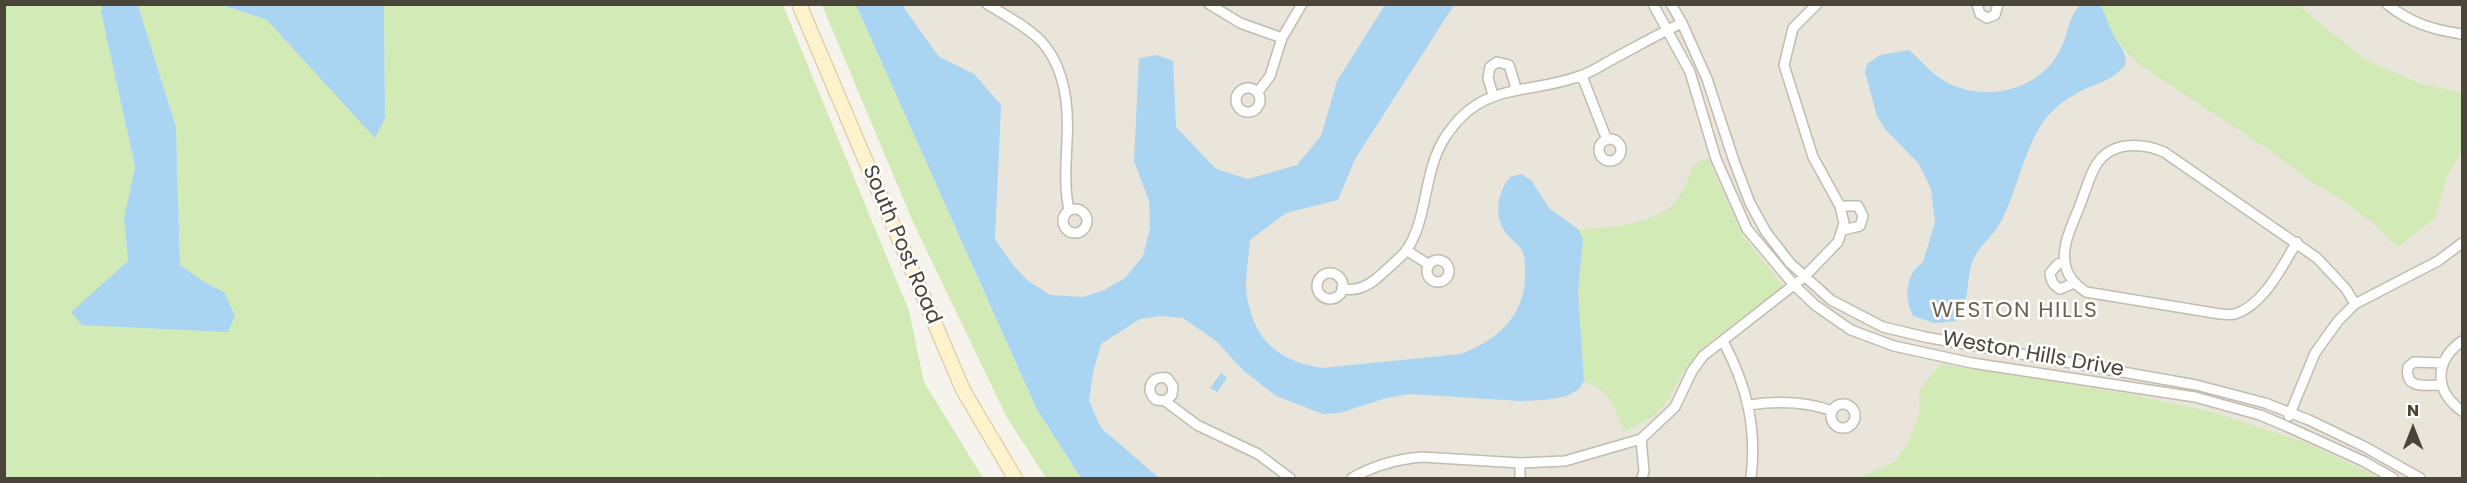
<!DOCTYPE html>
<html>
<head>
<meta charset="utf-8">
<style>
	body { margin:0 }
	#map { position:relative; width:2467px; height:483px; overflow:hidden; background:#f6f3ec; font-family:Poppins,sans-serif }
	canvas { display:block }
	.frame { position:absolute; inset:0; border:6px solid #4b4439; pointer-events:none }
	.north { position:absolute; left:2383px; top:399px; width:60px; height:60px; -webkit-text-stroke:4px #fff; paint-order:stroke; rotate:0deg; font-size:16px; font-weight:700; line-height:24px; text-align:center; color:#4b4439 }
	.north::after { content:''; display:block; margin:auto; width:21px; height:27px; background:#4b4439; clip-path:polygon(50% 0,100% 100%,50% 72%,0 100%) }
</style>
</head>
<body>
<div id="map">
<canvas width="2467" height="483"></canvas>
<div class="frame"></div>
<div class="north">N</div>
</div>
<script>
const ctx = document.querySelector('canvas').getContext('2d');
ctx.lineJoin = 'round';
function paint(path, color) {
  ctx.fillStyle = color;
  ctx.fill(path, 'evenodd');
}
function stroke(path, color, width, dash) {
  ctx.strokeStyle = color;
  ctx.lineWidth = width;
  ctx.lineCap = dash ? 'butt' : 'round';
  ctx.setLineDash(dash || []);
  ctx.stroke(path);
}
function write(font, color, halo, rows, align = 'center') {
  ctx.font = font + ' Poppins,sans-serif';
  ctx.lineWidth = 5;
  ctx.setLineDash([]);
  ctx.textBaseline = 'middle';
  ctx.strokeStyle = halo;
  ctx.fillStyle = color;
  for (const [text, x, y, turn = 0] of rows) {
    ctx.save();
    ctx.translate(x, y);
    ctx.rotate((+turn || 0) * Math.PI / 180);
    ctx.textAlign = isNaN(turn) ? turn : align;
    if (halo) ctx.strokeText(text, 0, 0);
    ctx.fillText(text, 0, 0);
    ctx.restore();
  }
}
paint(new Path2D(`
	M856,5H2462V478H1081Z`), '#eae5da');
paint(new Path2D(`
	M4,5H102L101,12L135,167L124,218L128,261L72,312L224,292L204,282L180,265L176,127L138,5H222L267,20L309,64L385,118L384,5H783L909,311L924,382L983,478H378V469L377,478H5Z
	M822,5H856L1037,410L1081,478H1046L1006,416L913,222Z
	M2099,5H2298L2364,59L2418,83L2462,93V150L2447,177L2435,218L2397,248L2373,223L2342,200L2310,181L2278,156L2142,66C2131,57 2121,47 2114,35C2108,25 2106,15 2099,5Z
	M1708,158L1742,235L1783,286L1703,347L1681,375L1668,400L1654,416L1624,432C1613,405 1613,391 1584,381L1578,292L1583,240L1579,230C1612,226 1661,227 1681,194C1686,185 1690,174 1694,164Z
	M1941,364L2130,394L2215,413L2307,443L2380,478H1859L1896,461L1907,444L1919,416L1920,389Z`), '#d2eab5');
paint(new Path2D(`
	M2081,4L2100,5C2106,14 2108,23 2112,32C2119,46 2125,47 2126,64C2110,83 2098,82 2079,92C2065,99 2049,112 2041,125C2022,156 2017,192 2000,223C1993,236 1978,247 1973,260C1965,281 1971,303 1956,321L1934,323L1913,316C1904,298 1905,274 1923,262L1935,222L1931,189L1919,164L1885,129L1877,116L1865,72L1867,64L1880,55L1909,50C1922,61 1932,75 1948,83C1985,102 2036,91 2058,54C2068,38 2067,18 2081,4Z
	M102,5H138L176,127L180,265L204,282L224,292L235,316L228,332L82,325L71,312L128,261L124,218L135,167L101,12Z
	M222,5H384L385,118L375,138L267,20Z
	M856,5H902L939,57L974,74L1001,105L995,239L1012,264L1027,280L1050,295L1083,297L1104,290L1125,278L1143,256L1150,228L1149,201L1134,161L1139,58L1157,55L1173,61L1176,127L1216,169L1248,179L1297,165L1321,136L1337,81L1385,5H1454L1355,159L1338,200L1286,213L1250,240C1249,258 1244,280 1247,297C1255,342 1279,361 1322,368L1461,354C1497,340 1526,316 1525,273C1525,266 1525,257 1522,250C1519,245 1513,241 1509,237C1493,219 1496,195 1510,177L1521,174L1531,180L1549,208L1579,230L1583,240L1578,292L1584,381L1578,390L1567,396L1545,400L1520,401L1410,394L1386,398L1340,413L1323,414L1276,396L1244,371L1216,341L1183,318L1161,316L1140,319L1101,344L1093,372L1089,401L1101,428L1159,478H1081L1037,410Z
	M1221,373L1227,378L1217,392L1210,388Z`), '#a9d4f2');
const street = new Path2D(`
	M987,4C1005,15 1026,26 1041,41C1066,68 1069,107 1067,141C1066,165 1064,187 1069,210
	M1209,4L1240,23L1282,38
	M1653,4L1690,72L1716,159L1747,229L1794,285L1815,305L1851,330L1894,346L1972,363L2195,397L2260,415L2286,426L2363,461L2393,478
	M1671,4L1682,23L1707,79L1734,161L1750,203L1766,232L1790,263L1831,300L1883,327L1925,337L2196,385L2265,403L2309,420L2365,447L2420,478
	M1977,4L1980,14L1987,18L1995,15L1998,4
	M2387,4C2410,23 2434,30 2462,34
	M1582,76L1607,140
	M1236 100a12 12 0 1 1 24 0a12 12 0 1 1-24 0Z
	M1258,92L1270,76L1282,38L1302,4
	M1493,95L1488,78L1490,67L1497,62L1509,65L1516,88
	M1599 150a11 11 0 1 1 22 0a11 11 0 1 1-22 0Z
	M1840,206H1858L1863,216L1860,226L1843,230
	M1063 221a12 12 0 1 1 24 0a12 12 0 1 1-24 0Z
	M2297,242C2282,266 2264,305 2235,314C2230,315 2224,314 2220,314L2086,292C2077,286 2069,279 2066,268C2060,249 2071,228 2078,210C2084,196 2088,180 2095,167C2109,141 2141,142 2164,152L2317,258L2346,289L2355,304
	M1406,250L1428,264
	M1427 271a11 11 0 1 1 22 0a11 11 0 1 1-22 0Z
	M2065,261L2058,264L2050,273C2051,281 2053,285 2060,289L2074,283
	M1317 286a13 13 0 1 1 26 0a13 13 0 1 1-26 0Z
	M1342,288C1354,292 1366,287 1376,279C1386,270 1397,261 1406,251C1428,220 1423,173 1444,139C1481,80 1525,96 1580,76C1592,72 1602,65 1613,59C1636,47 1658,34 1682,23
	M1723,341C1747,386 1757,428 1751,478
	M2462,341C2434,361 2434,391 2462,411
	M2442,385C2426,385 2404,390 2408,367L2414,362L2443,363
	M1165,401L1172,395L1173,386L1167,378C1151,375 1144,390 1156,400L1165,401L1197,425L1258,454L1290,478
	M1831 416a12 12 0 1 1 24 0a12 12 0 1 1-24 0Z
	M1749,405C1777,401 1805,401 1832,411
	M2289,416L2315,353L2338,321L2355,304L2438,261L2462,243
	M1641,439L1644,471L1642,478
	M1352,478C1373,466 1398,459 1422,457L1520,463L1565,461L1641,439L1675,407L1692,371L1703,356L1804,277L1838,242L1844,223L1840,206L1813,157L1784,65L1793,28L1817,4
	M1520,478V463`);
const secondary = new Path2D(`
	M799,4L963,390L1015,478`);
stroke(street, '#c2bbae', 12);
stroke(secondary, '#d6c79b', 16);
stroke(street, '#fff', 9);
stroke(secondary, '#fff3cd', 14);
write('21px', '#4b4439', '#fff', [
	["South Post Road",901,245,67],
	["Weston Hills Drive",2033,355,10]
]);
ctx.letterSpacing = '1.5px';
write('22px', '#6e6250', '#fff', [
	["WESTON HILLS",2015,311]
]);
ctx.letterSpacing = '0px';
</script>
</body>
</html>
